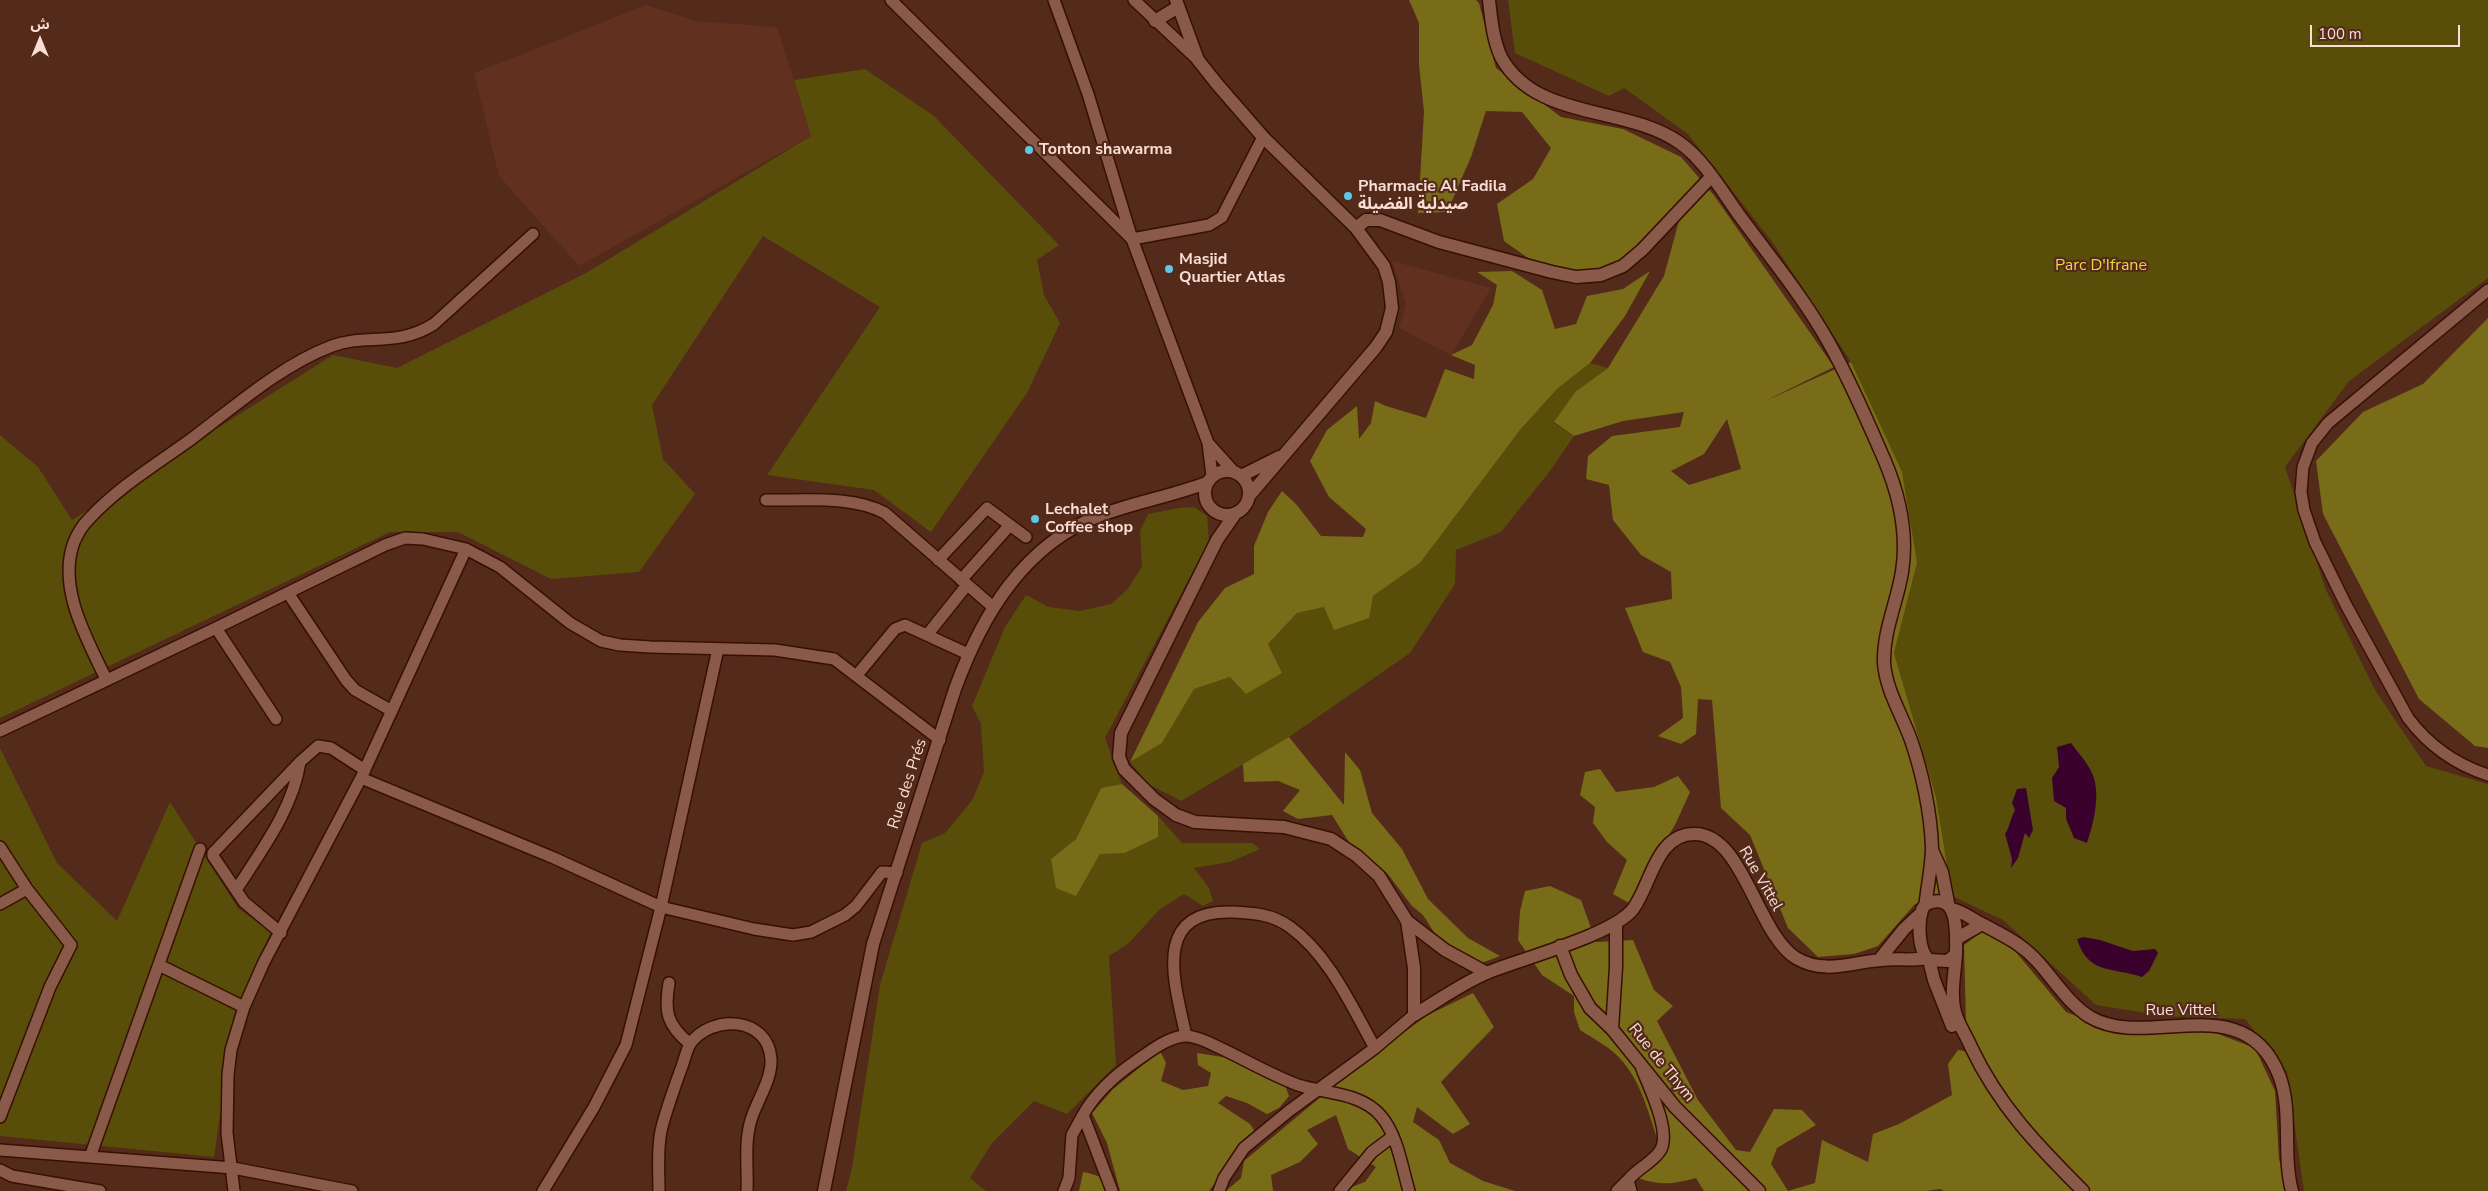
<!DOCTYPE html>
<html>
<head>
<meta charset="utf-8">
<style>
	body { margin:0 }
	#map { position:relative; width:2488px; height:1191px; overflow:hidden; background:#542a1b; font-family:"Nunito Sans","Noto Sans Arabic",sans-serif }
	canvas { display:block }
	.north { position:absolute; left:15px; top:15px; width:50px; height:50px; -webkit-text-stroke:4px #542a1b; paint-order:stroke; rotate:0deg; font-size:14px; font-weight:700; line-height:20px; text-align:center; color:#faded5 }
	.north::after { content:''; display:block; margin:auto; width:18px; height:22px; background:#faded5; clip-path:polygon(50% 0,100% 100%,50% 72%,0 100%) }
	.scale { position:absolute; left:2310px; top:25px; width:150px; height:22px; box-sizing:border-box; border:2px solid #faded5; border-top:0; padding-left:6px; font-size:15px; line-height:18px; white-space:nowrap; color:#faded5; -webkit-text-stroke:4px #542a1b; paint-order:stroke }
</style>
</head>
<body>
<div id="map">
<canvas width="2488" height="1191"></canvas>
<div class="north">ش</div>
<div class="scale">100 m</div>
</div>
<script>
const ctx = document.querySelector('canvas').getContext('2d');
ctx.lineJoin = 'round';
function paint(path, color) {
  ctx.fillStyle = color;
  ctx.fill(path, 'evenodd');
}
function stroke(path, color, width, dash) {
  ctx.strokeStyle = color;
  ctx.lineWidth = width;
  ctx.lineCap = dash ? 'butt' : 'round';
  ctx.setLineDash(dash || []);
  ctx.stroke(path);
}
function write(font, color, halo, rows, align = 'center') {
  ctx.font = font + ' "Nunito Sans","Noto Sans Arabic",sans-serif';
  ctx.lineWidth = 4.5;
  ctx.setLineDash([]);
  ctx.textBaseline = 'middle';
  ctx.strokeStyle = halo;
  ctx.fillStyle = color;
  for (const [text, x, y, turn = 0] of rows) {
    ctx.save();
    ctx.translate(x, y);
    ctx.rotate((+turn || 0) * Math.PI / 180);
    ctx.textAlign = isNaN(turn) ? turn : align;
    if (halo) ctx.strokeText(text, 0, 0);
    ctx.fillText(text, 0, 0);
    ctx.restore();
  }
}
paint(new Path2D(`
	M646,5L696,21L777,27L811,136L579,266L499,176L474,73Z
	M1392,261L1491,288L1451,355L1399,328L1406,304Z`), '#62301e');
paint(new Path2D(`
	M1508,0H2488V278L2349,381L2285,467L2326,590L2375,690L2426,766L2488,784V1191H2304L2287,1072L2245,1019L2166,1016L2096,1005L2003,920L1952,896L1936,797L1894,653L1917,563L1851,362L1773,243L1688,134L1624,88L1609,96L1515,53Z
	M865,69L934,116L1059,245L1037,260L1044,295L1060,323L1027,393L931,532L874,490L767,475L880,307L763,236L652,405L663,459L695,494L639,572L551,579L458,532H390L0,718V435L38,467L72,520L333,355L397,368L586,273L811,136L794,80Z
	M1590,363L1608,368L1575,392L1554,423L1574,436L1550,471L1501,532L1456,550L1455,584L1410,653L1289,737L1181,801L1148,784L1130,762L1162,743L1194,689L1230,677L1282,673L1268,644L1297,613L1373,596L1420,563L1520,430L1557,389Z
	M1194,507L1207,516L1209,541L1105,738L1122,784L1101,788L1076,839L1051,859L1089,874L1100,853H1125L1157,837L1158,816L1182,843H1252L1260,849L1230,862L1194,868L1209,888L1213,901L1203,906L1184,894L1159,910L1129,943L1109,956L1116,1065L1067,1114L1034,1101L992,1143L970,1178L986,1191H846L852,1168L880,985L922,843L945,833L973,799L984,772L981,724L972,706L1005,627L1026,595L1049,607L1080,611L1111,604L1128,589L1142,566L1140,531L1148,514L1179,508Z
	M0,748L57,863L117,921L170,802L238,908L271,932L234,1015L214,1157L0,1136Z`), '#584e09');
paint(new Path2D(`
	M1409,0H1476L1479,3L1496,68L1531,94L1561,117L1623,129L1681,157L1713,194L1834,367L1763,402L1851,362L1902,472L1917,563L1894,653L1936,797L1952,896L1915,904L1878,946L1854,954L1818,957L1788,928L1750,835L1721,808L1712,700L1698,699L1696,734L1681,744L1658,736L1683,718L1681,687L1670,662L1643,652L1625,608L1672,599L1671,572L1641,555L1613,520L1609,485L1586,479L1588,456L1612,436L1680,427L1684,412L1623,421L1574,436L1554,422L1575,392L1608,368L1664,276L1680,217C1642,249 1594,292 1542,266C1529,260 1516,249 1504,241L1497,204L1533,179L1551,148L1522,112L1486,111L1471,157L1447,212L1418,213L1424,112L1419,65V23ZM1727,419L1741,469L1689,485L1671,471L1704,454Z
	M1512,271L1542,290L1555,329L1576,324L1587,296L1623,289L1650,271L1625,316L1590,363L1557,389L1520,430L1420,563L1373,596L1369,618L1334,630L1324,607L1297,613L1268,644L1282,673L1246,694L1230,677L1194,689L1162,743L1130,762L1198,622L1225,588L1254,574V546L1268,512L1282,491L1296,504L1321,536L1363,537L1366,529L1329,497L1310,461L1327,430L1357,406L1359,439L1371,423L1375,401L1386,406L1426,418L1445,369L1474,379L1475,365L1451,355L1472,345L1493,305L1497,285L1477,272Z
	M2488,318V748L2475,746L2419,699L2323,514L2316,461L2363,412L2423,384Z
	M1289,737L1344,805L1345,752L1360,770L1372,813L1402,849L1428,899L1468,938L1500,956L1479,964L1439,940L1423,915L1412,906L1387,873L1352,847L1332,815L1298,819L1283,811L1300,790L1278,781L1244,782L1243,764Z
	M1600,769L1616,792L1654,787L1678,776L1690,792L1676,823L1629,903L1613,894L1627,860L1607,842L1593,823L1595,807L1580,795L1585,772Z
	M1122,784L1158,816V837L1125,853L1100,854L1076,896L1056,888L1051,859L1076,839L1101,788Z
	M1550,886L1581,900L1596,942L1633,940L1654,990L1673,1006L1657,1021L1698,1100L1736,1150L1750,1152L1774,1109L1802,1110L1816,1125L1777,1148L1771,1164L1788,1191H1704L1696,1178C1673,1184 1661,1186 1638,1178L1661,1150C1651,1122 1643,1085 1623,1062C1612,1048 1594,1039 1580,1030L1574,1012V996L1542,975L1518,940L1520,911L1525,891Z
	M1983,931L2010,945L2066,1012L2106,1027L2213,1032L2255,1048L2275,1091L2279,1159L2288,1191H1944L1940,1189L1926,1191H1788L1815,1183L1822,1140L1868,1162L1873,1134L1899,1124L1952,1095L1948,1064L1958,1050L1980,1054L1966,1024L1964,945Z
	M1473,993L1494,1027L1441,1082L1470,1124L1453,1134L1417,1107L1413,1122L1439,1140L1450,1163L1483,1181L1515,1191H1341L1365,1182L1376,1167L1348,1149L1336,1115L1307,1130L1318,1144L1300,1162L1271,1175L1273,1191H1226L1241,1178L1244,1161L1347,1075L1426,1016Z
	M1160,1051L1166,1063L1161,1081L1183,1090L1208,1086L1211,1073L1198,1065L1197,1053L1229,1058L1283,1080L1289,1096L1279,1108L1267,1114L1247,1103L1226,1096L1218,1103L1250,1124L1254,1130L1209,1191H1120L1107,1143L1092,1113L1113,1089Z
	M1083,1172C1095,1174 1108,1178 1110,1191H1079Z`), '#786c18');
paint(new Path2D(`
	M2071,743C2079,754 2092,767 2095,782C2099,801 2093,825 2087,843L2074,838L2066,819V808L2054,801L2052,778L2059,767L2057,747Z
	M2026,788L2033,830L2029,838L2025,833L2018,858L2011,868L2012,859L2005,834C2010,827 2010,819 2015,810L2012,803L2017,789Z
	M2083,937L2100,940L2133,951L2155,949L2158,953L2149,971L2142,977C2113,967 2088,975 2077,939Z`), '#3a012d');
const minor = new Path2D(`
	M891,0L1132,239L1209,225L1222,217L1263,137
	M1054,0L1088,94L1132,239L1208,443L1212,476
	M1134,0L1198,60
	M2488,290L2328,423L2312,443L2303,467L2301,492L2304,510L2315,542L2346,605L2408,718C2429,746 2454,764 2488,775
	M1208,443L1234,472
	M766,500C805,501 850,495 885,513L993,607
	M938,560L987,508L1026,537
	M961,580L1010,525
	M288,593L346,680L355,690L392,711
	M216,628L276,719
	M927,635L967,585
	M857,675L895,629L905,625L968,654
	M106,679C87,639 57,588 74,542C77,535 83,525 88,520C117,488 155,465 190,440C233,408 281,365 332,346C367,333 396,348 434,324L533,234
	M0,731L216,628L385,545L405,538L423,539L466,549L500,567L570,623L601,641L620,645L650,647L775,650L834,659L940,740
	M361,778L554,858L661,907L718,649
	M0,847L27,889L71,945L50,987L0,1117
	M236,890C261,851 293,809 300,762
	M0,904L27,889
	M281,933L244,902L213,856V853L300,762L318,746L331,748L365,770
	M159,965L244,1007
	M669,983C664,1012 667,1025 690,1044
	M1186,1036C1175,984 1150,910 1232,912C1254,913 1272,914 1290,927C1329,955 1352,1007 1375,1048
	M0,1150L233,1168L352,1191
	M90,1157L200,849
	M0,1170L12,1176L100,1191
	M234,1191L227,1133L228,1075L231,1050L244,1007L264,962L361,778L466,549
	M543,1191L594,1107L626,1045L661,907L754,929L793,935L811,932L845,915L856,906L882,872L897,873
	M659,1191C659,1171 657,1150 661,1131C666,1110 674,1089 681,1069C684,1062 686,1051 690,1044C711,1014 768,1016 771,1059C772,1080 757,1100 751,1120C744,1143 748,1167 747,1191
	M1064,1191L1069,1178L1072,1135L1083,1115
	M1112,1191L1083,1115C1096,1092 1114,1076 1136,1061C1149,1052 1169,1036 1186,1036C1196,1036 1210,1043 1218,1047C1244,1059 1271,1075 1298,1085C1325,1094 1361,1092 1381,1116C1398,1136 1402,1168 1409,1191
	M1219,1191L1224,1178L1244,1148L1289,1111L1375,1048L1414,1015
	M1340,1191L1372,1152L1392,1137
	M1617,1191L1628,1180
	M1631,1191L1628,1180C1637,1169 1653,1162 1660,1151C1672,1133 1649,1087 1642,1069`);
const tertiary = new Path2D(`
	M1176,0L1198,60L1217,84L1263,137L1356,228L1384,266L1389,282L1392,308L1386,332L1376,347L1249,496
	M1489,0C1491,18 1493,40 1501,57C1535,121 1627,105 1680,143C1704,160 1722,191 1739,215C1770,257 1804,298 1829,343C1850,380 1867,420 1884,459C1899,494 1908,534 1902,572C1897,603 1883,631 1884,663C1886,690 1902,715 1911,740C1922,772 1931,813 1932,848C1932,864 1928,883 1926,900C1925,910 1926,901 1922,910C1918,923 1918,951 1929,960L1948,961L1956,954C1956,933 1960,890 1926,904
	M1155,21L1178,7
	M1356,228L1366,220H1380L1439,242L1552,272L1576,277L1601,275L1623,266L1642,250L1711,177
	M1205 493a22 22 0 1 1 44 0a22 22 0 1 1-44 0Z
	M1241,476L1279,457
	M1235,514L1217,540L1121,733L1119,757L1124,769L1154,799L1176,815L1195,822L1284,827L1331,839L1357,856L1379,876L1407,921L1445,950L1487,973
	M1932,850L1942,872L1948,903
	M1952,909C1964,912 1972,919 1982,924C2004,936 2021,943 2038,962C2054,980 2069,1004 2090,1017C2147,1051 2244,986 2279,1075C2293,1111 2282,1154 2292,1191
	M1407,921L1414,968V1015
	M1956,939L1982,924
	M1560,946L1571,975L1590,1008L1612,1029L1675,1107L1759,1191
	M1956,954C1955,973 1950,994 1955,1012C1958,1024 1966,1035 1971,1047C1999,1106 2037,1145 2083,1191
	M1879,960L1904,929L1921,913
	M1929,960L1934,980L1952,1026
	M1414,1015C1438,1001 1462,983 1489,972C1523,958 1613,935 1633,909C1651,885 1656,834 1694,834C1743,833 1757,934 1796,958C1825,975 1851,962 1881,960C1896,958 1911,961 1926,958
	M1612,1029L1616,967V924
	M824,1191L873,944L955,689C982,615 1024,544 1101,515C1136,502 1172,496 1206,483`);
stroke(minor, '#371003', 14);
stroke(tertiary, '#371003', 15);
stroke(minor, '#895a4a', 11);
stroke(tertiary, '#895a4a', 12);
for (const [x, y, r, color] of [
	[1029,150,5,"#5cc7e7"],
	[1348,196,5,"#5cc7e7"],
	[1169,269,5,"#5cc7e7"],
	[1035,519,5,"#5cc7e7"]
]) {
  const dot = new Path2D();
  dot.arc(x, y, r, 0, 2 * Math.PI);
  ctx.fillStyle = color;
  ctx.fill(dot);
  stroke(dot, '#542a1b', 2);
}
write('bold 16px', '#faded5', '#542a1b', [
	["Tonton shawarma",1039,150],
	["Pharmacie Al Fadila",1358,187],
	["صيدلية الفضيلة",1358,205],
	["Masjid",1179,260],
	["Quartier Atlas",1179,278],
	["Lechalet",1045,510],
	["Coffee shop",1045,528]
], 'left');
write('16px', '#ebd546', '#542a1b', [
	["Parc D'Ifrane",2101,266]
]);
write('16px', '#faded5', '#542a1b', [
	["Rue des Prés",908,784,-72],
	["Rue Vittel",1760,879,60],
	["Rue Vittel",2181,1011],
	["Rue de Thym",1661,1063,51]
]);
</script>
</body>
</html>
